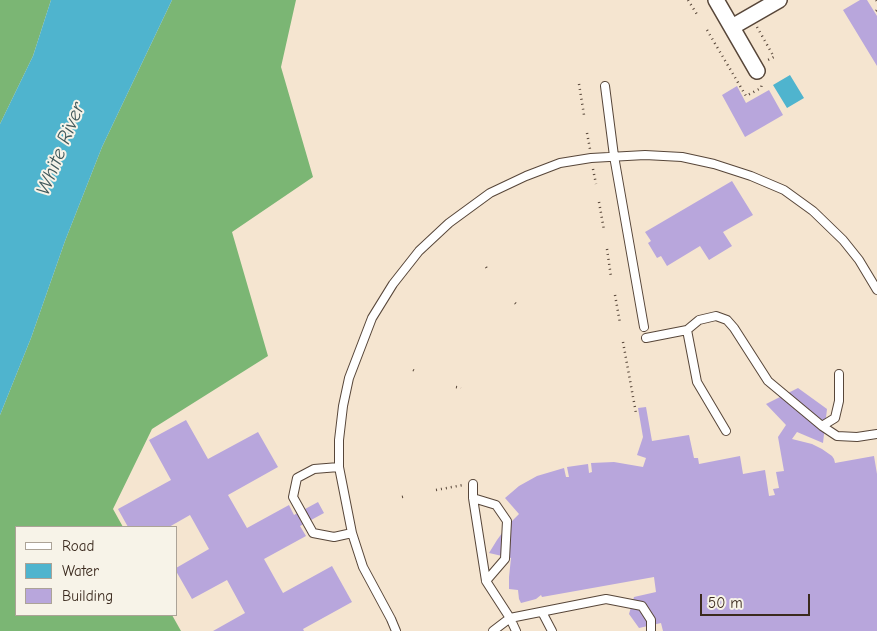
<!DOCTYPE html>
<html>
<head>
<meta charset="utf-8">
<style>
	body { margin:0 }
	#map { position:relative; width:877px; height:631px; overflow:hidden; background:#f5e5d0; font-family:"Comic Neue",sans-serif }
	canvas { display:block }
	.legend { position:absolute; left:15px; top:526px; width:162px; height:90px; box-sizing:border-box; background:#f7f3e8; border:1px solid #aca397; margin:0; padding:6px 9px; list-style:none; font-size:15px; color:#3b2a1e }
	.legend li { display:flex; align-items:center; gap:10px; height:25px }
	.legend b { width:25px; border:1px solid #aca397 }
	.scale { position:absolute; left:700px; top:594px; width:110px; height:22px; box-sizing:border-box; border:2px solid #3b2a1e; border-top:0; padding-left:6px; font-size:15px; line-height:18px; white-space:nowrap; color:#3b2a1e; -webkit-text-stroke:4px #f7f3e8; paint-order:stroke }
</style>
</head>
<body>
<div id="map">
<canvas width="877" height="631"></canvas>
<ul class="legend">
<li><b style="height:6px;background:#fff"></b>Road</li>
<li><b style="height:14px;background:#4fb4ce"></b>Water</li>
<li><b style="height:14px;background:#b8a6dc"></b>Building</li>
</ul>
<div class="scale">50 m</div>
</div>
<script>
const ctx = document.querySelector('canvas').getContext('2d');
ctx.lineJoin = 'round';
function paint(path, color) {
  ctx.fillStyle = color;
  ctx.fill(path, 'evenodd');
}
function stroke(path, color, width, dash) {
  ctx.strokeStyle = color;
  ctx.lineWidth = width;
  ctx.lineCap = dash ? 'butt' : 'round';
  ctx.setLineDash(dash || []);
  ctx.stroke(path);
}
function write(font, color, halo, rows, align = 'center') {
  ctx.font = font + ' "Comic Neue",sans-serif';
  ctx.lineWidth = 4;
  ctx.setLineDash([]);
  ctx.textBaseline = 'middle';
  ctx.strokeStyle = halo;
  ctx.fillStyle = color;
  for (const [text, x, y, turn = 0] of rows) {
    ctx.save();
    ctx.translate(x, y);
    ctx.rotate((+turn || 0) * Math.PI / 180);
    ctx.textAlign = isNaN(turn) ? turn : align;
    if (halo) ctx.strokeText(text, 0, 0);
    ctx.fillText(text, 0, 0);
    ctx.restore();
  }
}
paint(new Path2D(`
	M0,0H51L33,56L0,124Z
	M172,0H296L281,67L313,177L232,232L268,356L152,429L113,509L123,527H16V615H172L181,631H0V415L31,338L65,241L102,147Z`), '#7bb674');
paint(new Path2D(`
	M51,0H172L102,147L65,241L31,338L0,415V124L33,56Z
	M790,75L804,98L787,108L773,85Z`), '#4fb4ce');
paint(new Path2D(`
	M860,0H867L877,16V66L843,10Z
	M737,86L746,103L769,90L783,115L745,137L722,95Z
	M732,181L753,215L723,232L732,246L709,260L700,246L667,266L661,256L657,258L648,243L651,241L645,232Z
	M798,388L827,409L823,443L797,432L792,439L812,444L822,449L832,456L834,459L835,463L874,456L877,474V631H663L661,623L639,628L629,614L634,597L656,592L654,577L542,597L541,595L536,599L521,603L519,599L518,590L509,589V577L511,558L489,553L497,540L508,525L519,514L505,498L519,486L537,476L564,468L566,477H569L567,467L588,464L589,473L592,472L591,463L614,462L643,467L646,458L637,455L643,437L638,408L646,407L652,441L689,435L694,458H698L699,464L740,456L743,474L765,470L769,496L775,495L773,489L779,488L776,472L784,471L778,437L786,425L766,404Z
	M186,420L208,459L258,432L278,467L228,495L247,528L289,505L294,515L318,502L324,513L300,526L306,536L264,559L283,593L332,566L352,602L303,629L304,631H213L245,613L227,580L192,599L176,571V568L209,549L190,515L169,527H128L118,509L171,480L149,440Z`), '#b8a6dc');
const lane = new Path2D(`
	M605,86L614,156L644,327
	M687,330L697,382L726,431
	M646,338L687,330L699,320L716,316L727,320L734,328L768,381L822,426L837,436L857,437L877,434
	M822,426L835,418L839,401V374
	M339,467L314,469L297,478L293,497L313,533L334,537L352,533
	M473,484V498L486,581L510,618L516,631
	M473,498L496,505L507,521L505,559L486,581
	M542,612L552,631
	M396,631L391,619L363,567L352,533L339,467V440L343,406L349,378L372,318L393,284L419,251L449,223L490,193L526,176L560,163L591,158L645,155L682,157L714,164L751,176L784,190L813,211L843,240L859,260L877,290
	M493,631L510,618L606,599L642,606L651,620V631`);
const street = new Path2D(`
	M716,0L757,71
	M732,27L779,0`);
stroke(lane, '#574639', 10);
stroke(street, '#574639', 18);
stroke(new Path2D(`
	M688,0L698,16
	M876,0L877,1
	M876,11L877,10
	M757,27L774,57L766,61
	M707,30L746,96L761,88L762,83
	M579,84L584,115
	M587,133L590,149
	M593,169L596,184
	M599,202L604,230
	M607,249L611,277
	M486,267L488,270
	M615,295L620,323
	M515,303L518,306
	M623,342L636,413
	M413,370L417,372
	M456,387L461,388
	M436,490L463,485
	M402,497L406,496`), '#574639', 2.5, [1, 4]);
stroke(lane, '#fff', 8);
stroke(street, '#fff', 15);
write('italic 20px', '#425a5c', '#f7f3e8', [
	["White River",61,149,-68]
]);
</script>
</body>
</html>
